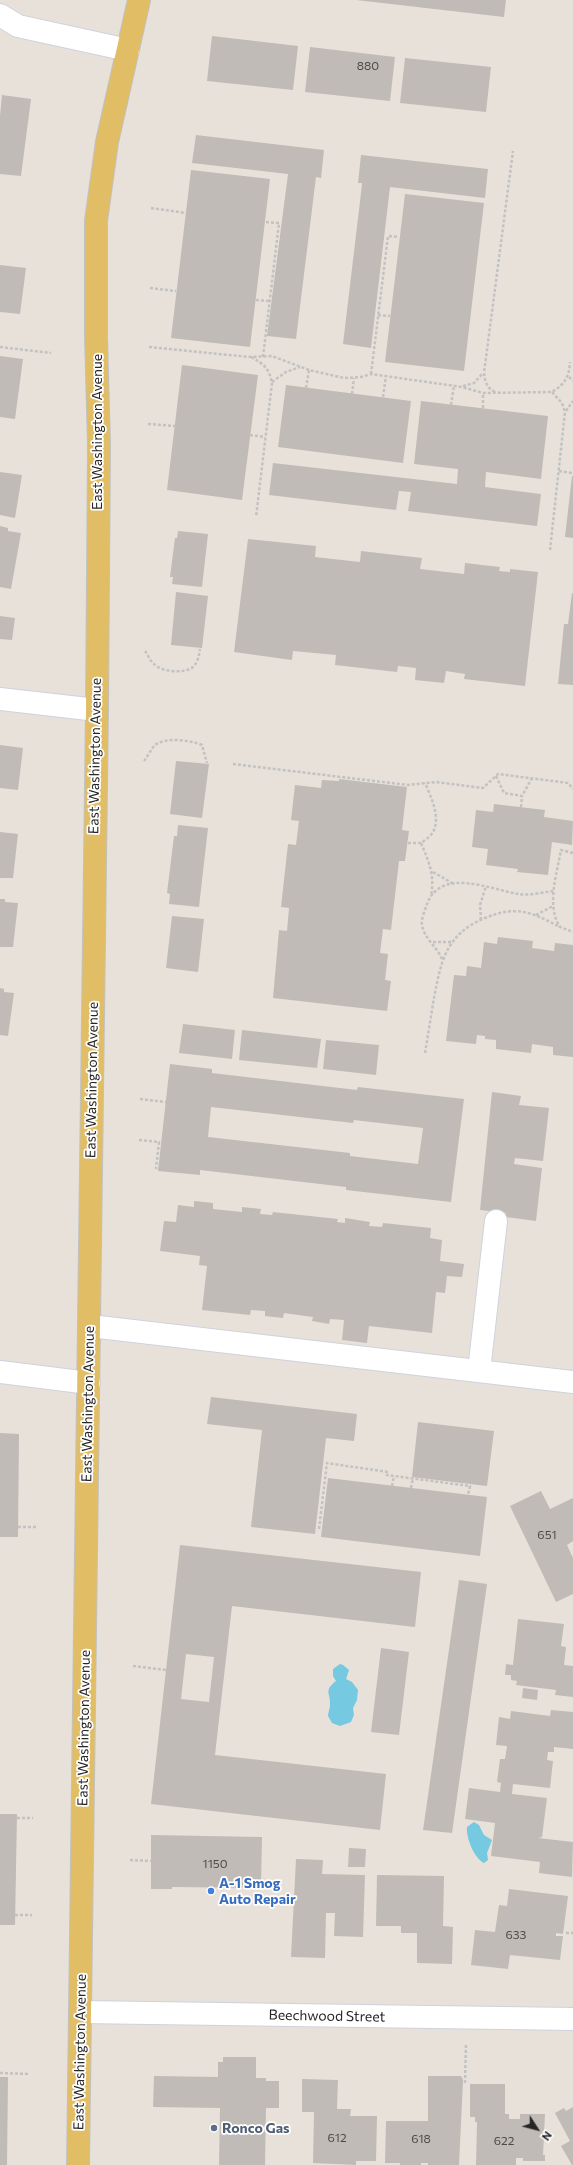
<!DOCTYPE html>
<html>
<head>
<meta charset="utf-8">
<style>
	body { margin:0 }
	#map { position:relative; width:573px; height:2165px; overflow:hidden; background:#e8e1d9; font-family:Commissioner,sans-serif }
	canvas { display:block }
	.north { position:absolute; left:517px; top:2109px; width:40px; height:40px; -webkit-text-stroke:3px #fff; paint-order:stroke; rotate:126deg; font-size:11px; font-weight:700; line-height:16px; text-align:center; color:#262626 }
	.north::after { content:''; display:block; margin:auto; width:14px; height:18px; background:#262626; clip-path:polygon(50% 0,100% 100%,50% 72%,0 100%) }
</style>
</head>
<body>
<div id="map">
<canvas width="573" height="2165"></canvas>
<div class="north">N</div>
</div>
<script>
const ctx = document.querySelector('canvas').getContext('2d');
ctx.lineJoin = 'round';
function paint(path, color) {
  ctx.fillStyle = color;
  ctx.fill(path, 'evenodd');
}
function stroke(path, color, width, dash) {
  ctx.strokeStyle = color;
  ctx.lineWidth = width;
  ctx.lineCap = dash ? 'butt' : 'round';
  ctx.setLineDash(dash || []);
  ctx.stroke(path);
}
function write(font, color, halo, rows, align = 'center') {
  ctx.font = font + ' Commissioner,sans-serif';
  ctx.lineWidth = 3.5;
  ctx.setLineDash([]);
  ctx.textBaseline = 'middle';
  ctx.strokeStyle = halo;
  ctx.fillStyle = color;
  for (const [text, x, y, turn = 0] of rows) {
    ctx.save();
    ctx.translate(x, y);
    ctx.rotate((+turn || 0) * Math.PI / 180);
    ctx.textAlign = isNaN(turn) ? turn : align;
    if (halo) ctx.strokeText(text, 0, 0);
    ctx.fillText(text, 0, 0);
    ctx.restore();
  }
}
paint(new Path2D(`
	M340,1664L343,1665L349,1670L346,1679L352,1682L358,1690L357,1700L353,1708L354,1715L351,1722L340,1726L332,1723L328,1716C328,1712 330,1709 330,1705C331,1693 323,1691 336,1681L333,1676V1669Z
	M474,1822L479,1825L484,1835L492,1840L487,1853L488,1860L484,1863C474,1858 466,1838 467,1827Z`), '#75c9e1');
paint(new Path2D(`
	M356,0H506L504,17Z
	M212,36L298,46L293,90L207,81Z
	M310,47L395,57L390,101L305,92Z
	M405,58L491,67L486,112L400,103Z
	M2,95L31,99L21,176L0,174V116Z
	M196,135L324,150L321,178L316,177L296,339L267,336L288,174L192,163Z
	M361,155L488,169L485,198L390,187L371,348L343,344L361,193L362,183H358Z
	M191,170L270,179L250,347L171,338Z
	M405,194L484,203L464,371L385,362Z
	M0,265L26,268L20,314L0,312Z
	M0,356L23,359L15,419L0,417Z
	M182,365L258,375L242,500L167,490Z
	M286,385L411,401L403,463L278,447Z
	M421,401L548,416L541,479L486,472L485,487L541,494L537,526L408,511L411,492L399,491L396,510L269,495L273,463L457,484L458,469L414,464Z
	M0,472L22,475L15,518L0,515Z
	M572,476H573V538L565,537Z
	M0,526L8,528V531L21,533L11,589L0,587Z
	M178,531L208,534L202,587L172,584L173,577H170L175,538H177Z
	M248,539L316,546L315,557L360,562L361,551L422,558L420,569L464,574L465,563L500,567L499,571L510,572V569L538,572L525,686L464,679L465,674L446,671L444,683L415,680L416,668L398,666L397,672L335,665L336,655L293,651L292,660L234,652Z
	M176,592L208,596L202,648L171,645Z
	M572,593H573V685L558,684L564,624H568Z
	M0,616L15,618L12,640L0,639Z
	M0,745L23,748L18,790L0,788Z
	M176,761L209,764L202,818L170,814Z
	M339,779L407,787L402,830L409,831L405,861H399L391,930L383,929L380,953L388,954L385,980L391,981L387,1011L273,998L279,930L287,931L289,908L281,907L288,844L296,845L299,821L291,820L295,785L321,788L322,780L339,781Z
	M494,804L545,810L544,817L573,821L572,845L552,842L548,875L517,872L518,869L486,865L488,849L472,847L476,810L493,812Z
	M178,825L208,828L199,907L169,904L170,894L167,893L174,836H177Z
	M0,832L18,834L13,878H0Z
	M0,899H5V902L18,903L13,947H0Z
	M172,916L204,919L198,972L166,968Z
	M498,937L533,941L532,948L554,951L555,943L573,945V1057L553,1055V1047L532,1044L531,1053L496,1049V1040L485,1039V1036L477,1035L476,1044L446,1041L454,975L466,976L467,966L481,968L484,942L497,944Z
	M0,988L4,989V992L14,993L8,1036L0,1035Z
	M183,1024L235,1030L232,1059L179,1053Z
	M242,1030L321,1039L317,1068L239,1060Z
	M326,1040L379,1045L376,1075L323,1069Z
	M170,1064L212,1069V1073L357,1090L358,1087L464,1099L451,1202L346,1190V1187L200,1170V1175L158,1171ZM211,1107L353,1123L354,1120L423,1128L418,1164L350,1156V1153L208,1137Z
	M492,1092L521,1096L519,1105L549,1108L543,1161L515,1158L514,1164L542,1168L536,1221L506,1217V1213L480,1210Z
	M194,1201L213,1203V1209L242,1212V1207L261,1209L260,1214L272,1215L273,1212L338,1219L337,1222L345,1223V1218L370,1222L369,1226L382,1227L383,1223L431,1228L430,1238L442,1240L440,1261L464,1264L462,1277L447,1276L445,1293L436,1292L432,1333L369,1326L367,1343L342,1340L344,1320L330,1319L329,1324L312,1321L313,1317L284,1313L283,1318L265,1316V1311L251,1310L250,1315L202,1310L207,1266L199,1265L200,1256L160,1251L164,1221L176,1222L178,1205L194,1207Z
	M211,1397L357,1414L354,1441L326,1438L315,1534L251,1527L262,1430L207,1424Z
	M418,1422L494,1431L487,1486L412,1477Z
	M0,1433L19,1434L18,1537H0Z
	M328,1478L487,1497L480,1556L321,1537Z
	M541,1491L550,1509L573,1498V1541L567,1545L573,1558V1594L556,1602L510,1506Z
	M180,1545L421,1572L415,1627L232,1606L215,1755L386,1774L380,1830L151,1804ZM186,1654L214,1657L209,1702L181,1699Z
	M459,1580L487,1584L452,1833L423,1830Z
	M518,1619L564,1624L561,1646L566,1647L564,1665L573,1666V1697L555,1695L556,1690L516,1685L517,1681L511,1680V1675H505L506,1664L513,1665Z
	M381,1648L409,1652L399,1735L371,1732Z
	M523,1688L538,1690L537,1700L522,1698Z
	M551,1710L573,1712V1749L554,1747V1752H548L547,1760L553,1761L550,1788L513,1784L512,1794L547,1798L542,1837L538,1838L573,1842L572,1877L539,1873L540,1862L491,1856L495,1823L465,1819L469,1788L500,1792L501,1783L497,1782L500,1759H505L507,1746L496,1745L499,1717L510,1719L511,1711L550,1716Z
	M0,1814H17L15,1925H0Z
	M151,1835L262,1837L261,1888L172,1887V1889H151Z
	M349,1848L366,1849L365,1867H348Z
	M296,1859L323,1860L322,1874L365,1875L363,1937L334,1936L335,1913H326L325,1958L291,1957Z
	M377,1875L444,1876L443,1926L453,1927L452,1964L417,1963V1933H401V1926H376Z
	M509,1889L568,1896L563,1934L556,1933V1936H563L560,1960L510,1955L508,1969L471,1965L475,1930L495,1932L499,1905L507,1906Z
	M223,2057H256V2078H266V2081H279V2108H266L265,2165H219L220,2108L153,2107L154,2076L218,2077V2062H223Z
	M428,2076H461L463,2080L459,2165H428V2163H421V2165H400V2163H385L386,2121H428Z
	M0,2077H8L7,2165H0Z
	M302,2079L338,2080L337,2109H351L350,2116H377L376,2161H356V2165L313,2163L314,2112H302Z
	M470,2084H505V2114H509V2119H520V2114H545L543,2155H545V2161H523V2158H516V2165H476L477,2122H475V2117H470Z
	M573,2107V2165H572L561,2146L570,2141L555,2113L564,2108L566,2111Z`), '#c0bbb6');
const minor = new Path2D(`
	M0,15L18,26L128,50
	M0,699L97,710
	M90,1326L573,1382
	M479,1371L496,1221
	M0,1372L89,1383
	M80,2012L573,2019`);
const major = new Path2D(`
	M78,2165L97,710L99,445L96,336V221L107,142L139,0`);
stroke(minor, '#cfd2de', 24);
stroke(major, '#c2c2c2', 24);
stroke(new Path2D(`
	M151,208L186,213
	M150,288L176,291
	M256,300L269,301
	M378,315L390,316
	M0,347L51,353
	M149,347L250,357L272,356L309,370L344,378L361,377L371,374L462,387L483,393L552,392C565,384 569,377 570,362
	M251,357C264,364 269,368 272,383L256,517
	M263,357L279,223L265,222
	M371,374L388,236L399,237
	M569,377L573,381
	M272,382L286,372L300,367
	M463,386L474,383L483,373
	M306,388L309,370
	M495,392C487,388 485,382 484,373L513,151
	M352,394L354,378
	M383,397L386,376
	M451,405L454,385
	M483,408V393
	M566,411L573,401
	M148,424L175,426
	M250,435L265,437
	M559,471L572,473
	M550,550L565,412L562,403L552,392
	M145,651C148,655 150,661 154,664C161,672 185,674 193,667C198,662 199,656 200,649
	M144,761C148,756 151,749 155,745C165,737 191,740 202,745L207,763
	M233,764L408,785L436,782L483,788L498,774L568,783L573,789
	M496,776L504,793L522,796L532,778
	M521,807L522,796
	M408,843H421C425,840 431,836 433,832C441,817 431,797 425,783
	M421,843C429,862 435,875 431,896
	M573,853L561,850C557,873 546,906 560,927L573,932
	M433,872L452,883
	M536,915L553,906
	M481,920L480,905L486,886
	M433,942H452
	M442,959C437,947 424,938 422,925C421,919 425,910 427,904C441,867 490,889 518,894C529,896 543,892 554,891
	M425,1053C428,1035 431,1016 434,998C441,961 446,934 485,918C517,905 531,912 560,927
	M140,1099L166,1102
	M139,1140L159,1142L156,1169
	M392,1486L394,1476
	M411,1488L413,1478
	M18,1527H37
	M319,1529L327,1463L388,1472L387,1475L394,1476L470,1486L468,1495
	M133,1666L166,1670
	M17,1818H33
	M130,1860L151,1861
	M15,1915H32
	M566,1933H573
	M0,2073L30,2074
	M465,2083L466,2044`), '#c2c2c2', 2.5, [3, 2]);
stroke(minor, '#fff', 22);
stroke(major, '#e1be65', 22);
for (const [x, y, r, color] of [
	[211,1891,4,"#3f7fe0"],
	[214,2128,4,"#5c6f8a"]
]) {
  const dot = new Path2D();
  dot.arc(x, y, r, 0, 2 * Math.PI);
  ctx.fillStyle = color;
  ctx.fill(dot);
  stroke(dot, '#fff', 1.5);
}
write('12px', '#4c4b4a', null, [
	["880",368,66],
	["651",547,1535],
	["1150",215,1864],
	["633",516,1935],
	["612",337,2138],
	["618",421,2139],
	["622",504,2141]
]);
write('14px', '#262626', '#fff', [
	["East Washington Avenue",97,432,-90],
	["East Washington Avenue",95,756,-89],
	["East Washington Avenue",92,1080,-89],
	["East Washington Avenue",88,1404,-89],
	["East Washington Avenue",84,1728,-89],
	["Beechwood Street",327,2016,1],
	["East Washington Avenue",80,2052,-89]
]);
write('bold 14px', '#366cbe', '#fff', [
	["A-1 Smog",219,1883],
	["Auto Repair",219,1899]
], 'left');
write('bold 14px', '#4e5e75', '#fff', [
	["Ronco Gas",222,2128]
], 'left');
</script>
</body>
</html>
